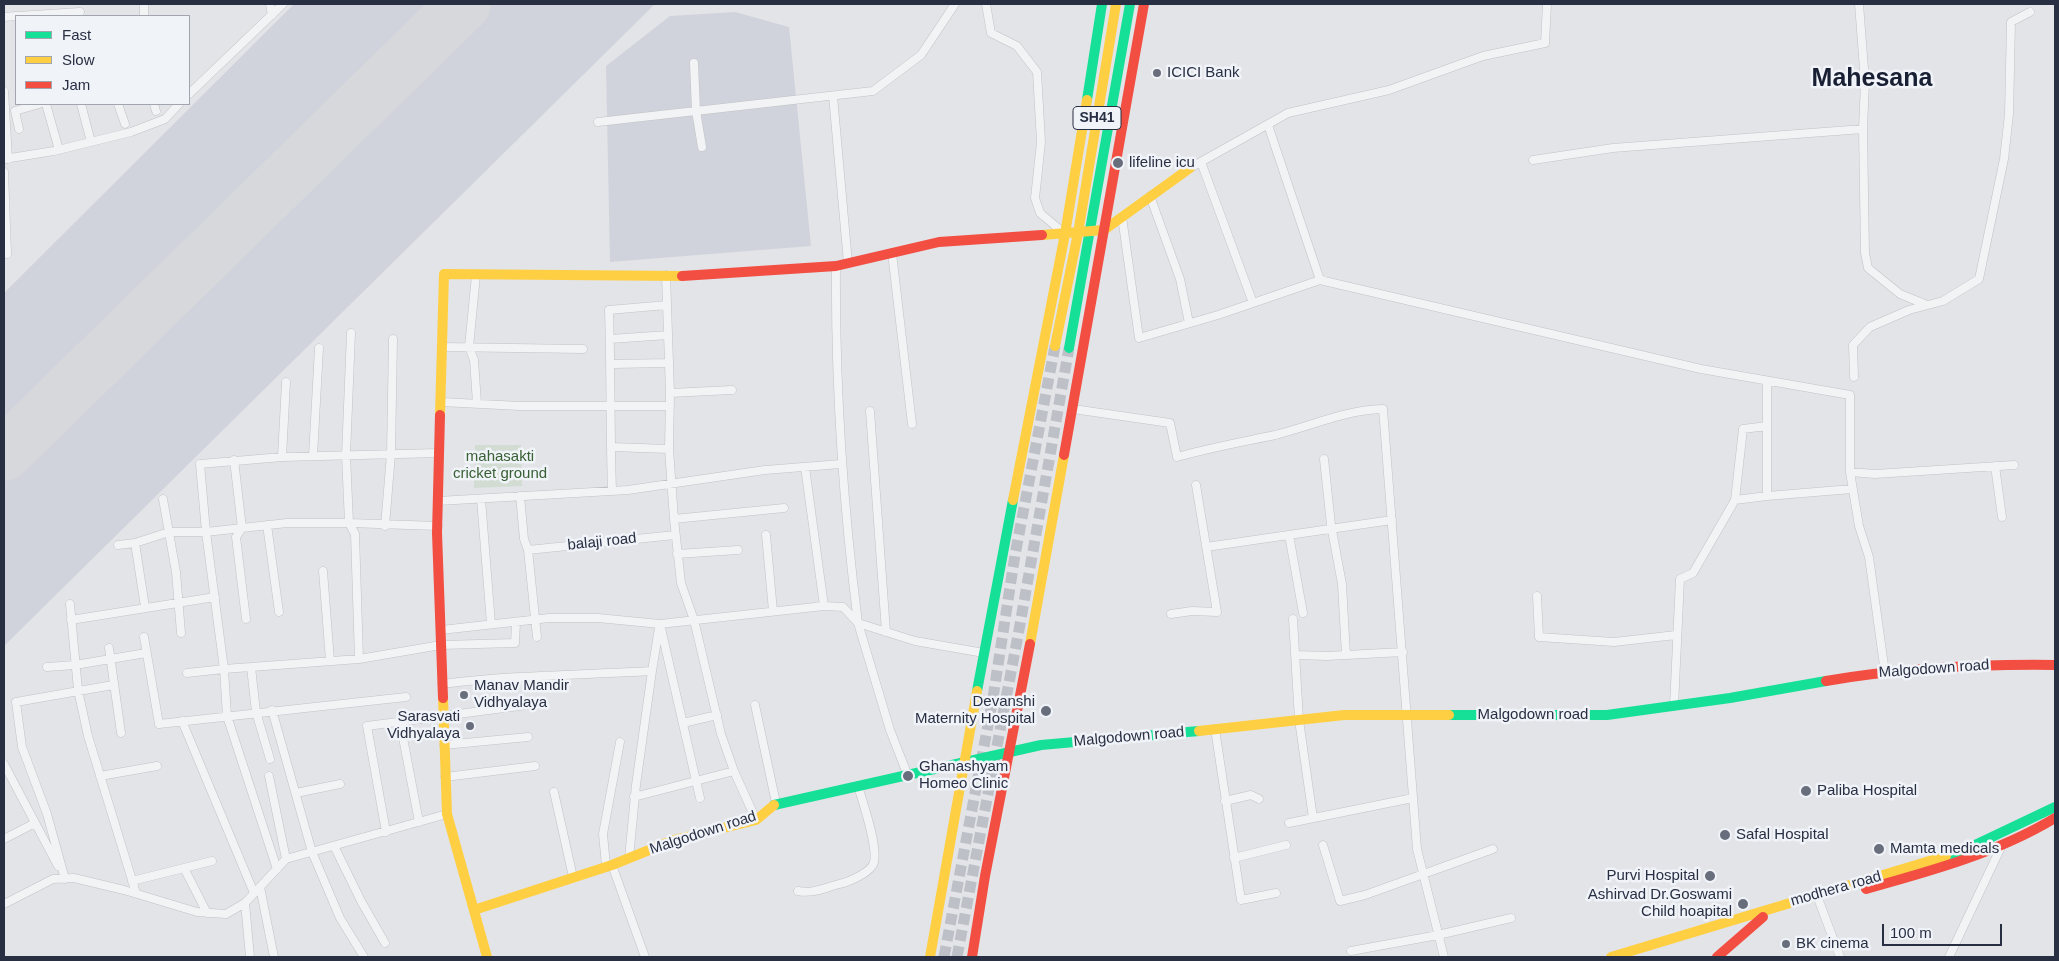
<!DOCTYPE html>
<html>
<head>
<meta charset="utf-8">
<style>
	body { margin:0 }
	#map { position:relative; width:2059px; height:961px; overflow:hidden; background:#e3e4e8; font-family:Helvetica,sans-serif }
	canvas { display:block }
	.frame { position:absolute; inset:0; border:5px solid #282f43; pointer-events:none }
	.legend { position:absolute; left:15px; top:15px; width:175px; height:90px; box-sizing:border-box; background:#f0f3f8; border:1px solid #a0a5b0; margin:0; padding:6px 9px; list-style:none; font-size:15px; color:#282f43 }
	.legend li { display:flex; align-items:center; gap:10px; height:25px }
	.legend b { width:25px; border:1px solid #a0a5b0 }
	.scale { position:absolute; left:1882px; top:924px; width:120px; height:22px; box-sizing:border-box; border:2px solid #282f43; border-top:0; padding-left:6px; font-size:15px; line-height:18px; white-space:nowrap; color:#282f43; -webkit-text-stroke:4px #f0f3f8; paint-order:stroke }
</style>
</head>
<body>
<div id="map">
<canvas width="2059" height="961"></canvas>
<div class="frame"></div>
<ul class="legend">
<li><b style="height:6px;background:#16e098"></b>Fast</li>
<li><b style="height:6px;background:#ffcf43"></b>Slow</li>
<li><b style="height:6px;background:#f24e42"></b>Jam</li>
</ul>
<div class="scale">100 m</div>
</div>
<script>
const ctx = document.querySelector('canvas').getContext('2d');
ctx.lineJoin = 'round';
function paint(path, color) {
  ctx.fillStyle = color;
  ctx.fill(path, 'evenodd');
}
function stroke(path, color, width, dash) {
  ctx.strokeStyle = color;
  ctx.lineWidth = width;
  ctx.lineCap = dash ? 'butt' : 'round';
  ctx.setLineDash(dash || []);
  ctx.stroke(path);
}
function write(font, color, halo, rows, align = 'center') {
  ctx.font = font + ' Helvetica,sans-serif';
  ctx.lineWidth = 5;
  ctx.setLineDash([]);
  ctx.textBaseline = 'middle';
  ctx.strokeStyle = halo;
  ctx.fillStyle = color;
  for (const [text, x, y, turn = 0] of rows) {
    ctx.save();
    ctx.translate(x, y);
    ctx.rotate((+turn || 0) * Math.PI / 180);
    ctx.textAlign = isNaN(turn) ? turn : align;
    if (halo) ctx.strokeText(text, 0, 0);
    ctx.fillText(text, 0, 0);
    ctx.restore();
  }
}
paint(new Path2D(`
	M294,4H655L4,646V293Z
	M735,12L789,27L811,246L610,262L606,66L670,16Z`), '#d0d3db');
paint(new Path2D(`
	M475,445H521L522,486L474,488Z`), '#d2dcd3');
stroke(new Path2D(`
	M4,454L464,4`), '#d7d8dc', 54);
stroke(new Path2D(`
	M944,957L992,704L1015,555L1055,346
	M957,957L1019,630L1069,348`), '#bec0c7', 11, [11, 5.5]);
const street = new Path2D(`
	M144,4V16
	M270,4L272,15
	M986,4L991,33L1017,46L1037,72L1041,142L1035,198L1040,213L1065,234
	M1859,4L1865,82L1863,129L1865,253L1868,268L1900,294L1927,305
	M18,16L80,12
	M4,17L16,16
	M694,63L696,111L702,147
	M4,91L8,159
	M189,94L283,4
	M833,96L848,263
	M46,104L59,150
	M81,104L91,142
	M118,104L125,124
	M154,104L156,111
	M598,122L873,91L921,55L955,4
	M1268,125L1320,280
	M19,129L15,111L39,104
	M4,159L54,151L131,132L165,119L179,104
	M1533,160L1613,148L1863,129
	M1201,162L1253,303
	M1190,168L1288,113L1389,90L1483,56L1545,43L1547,4
	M4,172L7,254
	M1150,196L1180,279L1189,323
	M1122,217L1139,338L1218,315L1320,280L1701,369L1850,395V472L1859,526L1869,557L1885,673
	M892,253L912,424
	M836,266C835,386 843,504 858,623L915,641L984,653
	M476,275L469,347L474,360L477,403
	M666,275L670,393L669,449L674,519L681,583L694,620L721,734L734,771L756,820
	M351,333L346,455L349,523L355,534L359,659
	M610,339L668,335
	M442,347L583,349
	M612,364L669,363
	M1854,377L1853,345L1870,327L1909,310L1943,301L1979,279L2004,159L2009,114L2011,22L2030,12
	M1767,382V496L1852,489
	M670,393L732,390
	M441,402L520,406H670
	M1073,409L1170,423L1177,457C1209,448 1242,442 1275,435C1311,426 1345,410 1383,409L1417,849L1444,957
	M870,411L886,632
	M611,447L669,449
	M439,453L282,457L200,464L206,532L224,669L359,659L441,645L515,643L516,623
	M313,456L319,348
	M282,457L286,382
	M1324,459L1331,525L1342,584L1346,655
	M234,460L242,528L236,537L246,619
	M1995,466L2002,517
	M805,467L824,606
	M1850,472L1875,474L2014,465
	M612,491C610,430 611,370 609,310L667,305
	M520,496L524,539L528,550L537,637
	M163,499L176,572L181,633
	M481,499L491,624
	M1735,500L1743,429L1767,426
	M438,501L628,490L765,470L841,464
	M674,519L784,508
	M267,525L279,612
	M385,526L391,454L393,339
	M766,535L773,611
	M1289,535L1303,613
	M135,543L145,607
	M118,545L135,543L169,532H206L287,523H349L438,526
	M1206,547L1392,520
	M528,550L675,535
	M677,554L738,550
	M323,571L330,661
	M1537,596L1539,637L1614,642L1676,635
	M70,604L78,690L88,736L136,893
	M1171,614L1192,611L1217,612L1196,485
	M1293,619L1299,720L1313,818
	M71,620L215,597
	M660,624L700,798
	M441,630L549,618H598L660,624L824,606L843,607L858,623L890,730L908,776
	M144,637L159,724L406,697
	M109,648L121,733
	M1296,655L1327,656L1403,652
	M47,667L75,665L146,653
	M251,667L256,712L270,759
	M652,671L659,628
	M187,673L224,669L227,716L277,869
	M442,684C512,675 582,675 652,671L636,785L629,858
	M755,705L776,803
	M1674,706L1680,579L1693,573L1735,500L1767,496
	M272,710L312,852L340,918L364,957
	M182,721L254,893
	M400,722L419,822
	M683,723L717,715
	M1215,729L1241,900L1276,893
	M444,745L528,737
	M4,764L58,866
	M100,776L157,766
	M269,776L286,859
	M445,777L535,766
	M554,792L573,877
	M296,793L340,784
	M634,797L734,771
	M1225,801L1251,795L1259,799
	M1289,823L1413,798
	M386,832L367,726L527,705
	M4,839L35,823
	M1323,845L1340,901L1365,895L1493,849
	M334,846L361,901L385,943
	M1234,858L1286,845
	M612,865L645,957
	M606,866L603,834L620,742
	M184,868L207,913
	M65,879L47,814L22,747L16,702L113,685
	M132,881L212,861
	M260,887L274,957
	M798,891C813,894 824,888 839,884C849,882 872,872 874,862C878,846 863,803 858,786
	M1819,901L1840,957
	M245,903L250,957
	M4,904L53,879L74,878L124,890L197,912L226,914L245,903L286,859L447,814
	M1351,951L1438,935L1511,918
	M1949,957L2002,845`);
stroke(street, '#c1c2c6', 9);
stroke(street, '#f2f3f5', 8);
stroke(new Path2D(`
	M1087,100L1102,4
	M1069,348L1130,4
	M977,691L1013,500
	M1449,715H1607L1730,698L1826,681
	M774,805L1041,745L1199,731
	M1946,856L1975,845L2055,807`), '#16e098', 10);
stroke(new Path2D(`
	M1042,235L1104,230L1190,168
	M1055,346L1078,233L1116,4
	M440,415L444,274L682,276
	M1013,500L1065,234L1087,100
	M1030,644L1064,455
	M443,698L447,814L487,957
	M1199,731L1344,715H1449
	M474,910L612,865L674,840L756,820L774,805
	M930,957L977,691
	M1611,957L1946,856`), '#ffcf43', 10);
stroke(new Path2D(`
	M682,276L836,266L939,242L1042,235
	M440,415L437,533L443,698
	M1064,455L1144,4
	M1826,681C1903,668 1977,664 2055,665
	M1866,889C1931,871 1997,853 2055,818
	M972,957L985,876L1030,644
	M1717,957L1763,917`), '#f24e42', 10);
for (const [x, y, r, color] of [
	[1157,73,5,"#696e7d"],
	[1118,163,6,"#696e7d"],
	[464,695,5,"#696e7d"],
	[1046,711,6,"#696e7d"],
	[470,726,5,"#696e7d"],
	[908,776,6,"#696e7d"],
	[1806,791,6,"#696e7d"],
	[1725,835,6,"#696e7d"],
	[1879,849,6,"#696e7d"],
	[1710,876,6,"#696e7d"],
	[1743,904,6,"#696e7d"],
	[1786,944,5,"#696e7d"]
]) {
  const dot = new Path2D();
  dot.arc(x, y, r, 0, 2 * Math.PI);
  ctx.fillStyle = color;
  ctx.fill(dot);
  stroke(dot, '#f0f3f8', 2);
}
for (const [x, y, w] of [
	[1097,118,48]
]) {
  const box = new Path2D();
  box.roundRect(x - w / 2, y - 11.5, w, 23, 4);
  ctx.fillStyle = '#f0f3f8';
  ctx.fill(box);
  stroke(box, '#282f43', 1);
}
write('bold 14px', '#282f43', null, [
	["SH41",1097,118]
]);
write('15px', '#282f43', '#f0f3f8', [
	["ICICI Bank",1167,73],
	["lifeline icu",1129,163],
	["Manav Mandir",474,686],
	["Vidhyalaya",474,703],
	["Devanshi",1035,702,"right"],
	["Maternity Hospital",1035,719,"right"],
	["Sarasvati",460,717,"right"],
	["Vidhyalaya",460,734,"right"],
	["Ghanashyam",919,767],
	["Homeo Clinic",919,784],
	["Paliba Hospital",1817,791],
	["Safal Hospital",1736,835],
	["Mamta medicals",1890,849],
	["Purvi Hospital",1699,876,"right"],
	["Ashirvad Dr.Goswami",1732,895,"right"],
	["Child hoapital",1732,912,"right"],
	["BK cinema",1796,944]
], 'left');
write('15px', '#386034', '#f0f3f8', [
	["mahasakti",500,457],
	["cricket ground",500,474]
]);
write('15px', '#282f43', '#f0f3f8', [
	["balaji road",602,542,-6],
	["Malgodown road",1934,669,-4],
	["Malgodown road",1533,715],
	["Malgodown road",1129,737,-5],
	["Malgodown road",703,833,-18],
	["modhera road",1836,889,-16]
]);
write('bold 25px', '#1a2034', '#f0f3f8', [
	["Mahesana",1872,79]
]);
</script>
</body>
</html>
